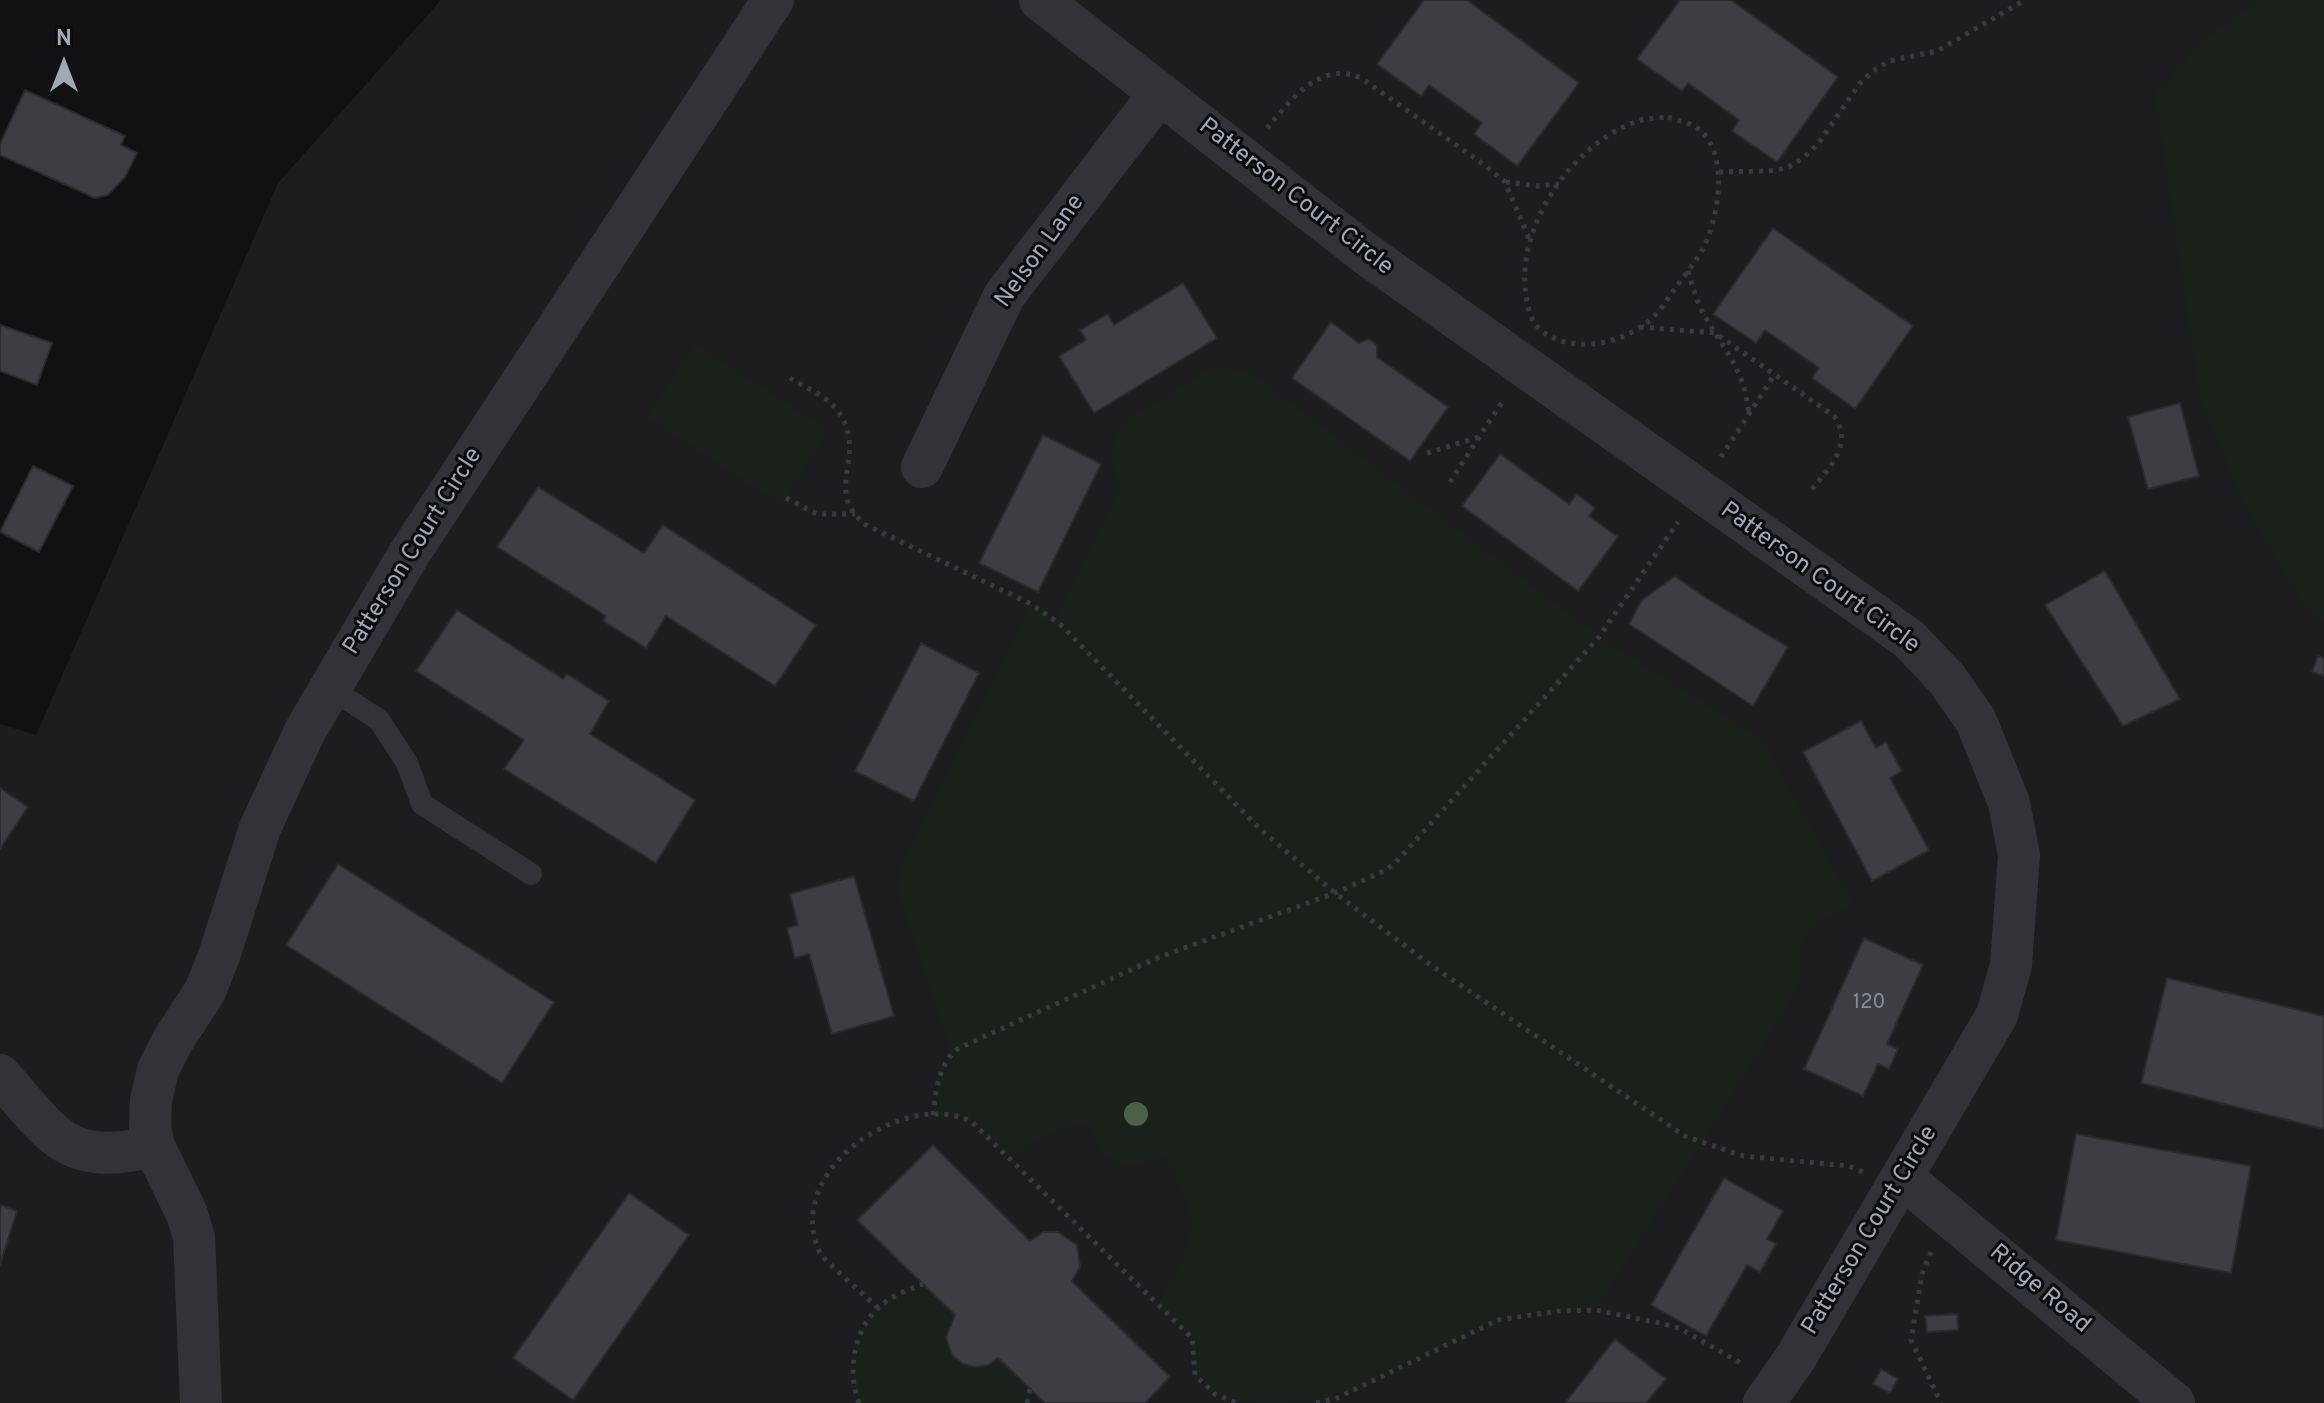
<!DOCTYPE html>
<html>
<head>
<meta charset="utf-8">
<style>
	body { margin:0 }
	#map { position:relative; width:2324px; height:1403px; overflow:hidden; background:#111113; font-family:Overpass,sans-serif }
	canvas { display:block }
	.north { position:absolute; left:24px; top:24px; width:80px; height:80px; -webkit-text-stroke:6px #0c0c0e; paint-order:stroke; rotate:0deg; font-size:22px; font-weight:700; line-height:32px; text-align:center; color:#a1a8b5 }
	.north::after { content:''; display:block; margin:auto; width:28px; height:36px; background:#a1a8b5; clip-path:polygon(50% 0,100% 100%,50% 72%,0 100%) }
</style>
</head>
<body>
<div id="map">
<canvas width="2324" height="1403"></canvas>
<div class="north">N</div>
</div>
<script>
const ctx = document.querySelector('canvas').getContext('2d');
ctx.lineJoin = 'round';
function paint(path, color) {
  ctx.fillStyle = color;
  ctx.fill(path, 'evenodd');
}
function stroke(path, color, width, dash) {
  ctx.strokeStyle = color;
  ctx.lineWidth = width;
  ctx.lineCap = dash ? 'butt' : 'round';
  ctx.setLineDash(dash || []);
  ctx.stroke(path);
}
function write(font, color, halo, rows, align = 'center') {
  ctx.font = font + ' Overpass,sans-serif';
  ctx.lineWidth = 6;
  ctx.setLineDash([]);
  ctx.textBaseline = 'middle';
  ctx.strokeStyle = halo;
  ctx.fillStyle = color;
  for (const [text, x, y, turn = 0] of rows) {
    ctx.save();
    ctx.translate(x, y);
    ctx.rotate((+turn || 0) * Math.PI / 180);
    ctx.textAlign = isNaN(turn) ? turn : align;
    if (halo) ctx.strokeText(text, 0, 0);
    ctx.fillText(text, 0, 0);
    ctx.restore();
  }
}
paint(new Path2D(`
	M441,0H2324V1403H0V724L36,735L278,183Z`), '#1d1d20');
paint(new Path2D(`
	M2258,0H2324V620L2308,613L2244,504L2200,399L2155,93L2205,40Z
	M695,343L829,431L781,505L647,417Z
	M1214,366L1253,374L1599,637L1750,732L1767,748L1853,903L1817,924L1802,942L1799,981L1778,1022L1596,1310L1558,1311L1498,1320L1337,1398C1314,1403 1252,1403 1230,1401C1215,1397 1204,1386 1195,1375L1192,1338L1157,1304C1195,1244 1203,1218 1164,1156C1127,1176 1099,1164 1091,1124C1057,1125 1037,1140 1012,1160L971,1121L963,1117L933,1115L938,1082L951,1054L898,890L901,866L1031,604L1055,619L1119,491L1112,455L1117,426Z
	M923,1284L955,1315C934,1352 967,1384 998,1358L1030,1388L1027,1403H859C847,1372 853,1332 878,1308C890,1296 908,1290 923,1284Z`), '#19211a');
const building = new Path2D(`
	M1424,0H1467L1579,83L1517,166L1474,134L1482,123L1429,85L1421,96L1377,64Z
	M1680,0H1731L1838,77L1777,162L1732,131L1739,120L1688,83L1682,91L1637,59Z
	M25,90L125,136L121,145L137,153L125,177L108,195L95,198L0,155V144Z
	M1773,228L1913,326L1855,409L1812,378L1819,368L1765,330L1756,343L1713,314Z
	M1183,283L1217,338L1094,413L1059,356L1086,340L1080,330L1108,314L1114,325Z
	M1331,322L1359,343L1369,339L1377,345V357L1448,407L1410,461L1292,378Z
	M0,325L52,343L37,385L0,371Z
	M2180,403L2199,476L2148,489L2128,417Z
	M1043,435L1101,464L1038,592L979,563Z
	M1500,454L1569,504L1577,494L1595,508L1589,516L1618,537L1578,591L1462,506Z
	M33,466L73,486L39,552L0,532Z
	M538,487L644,553L663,525L816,625L775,686L666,616L646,648L603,621L606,616L497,547Z
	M2105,571L2180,699L2123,726L2045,605Z
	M1675,576L1703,596L1788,647L1753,706L1629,624L1642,600Z
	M457,610L563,679L567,674L609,701L590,734L695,800L656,863L504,769L524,740L416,671Z
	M921,643L979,673L914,801L855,771Z
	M2318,656L2324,658V676L2312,672Z
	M1861,721L1876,748L1886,742L1902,771L1890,778L1929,850L1872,881L1803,752Z
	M0,788L28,807L0,849Z
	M338,864L554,1002L502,1083L286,945Z
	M854,876L894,1016L832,1034L809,954L795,958L787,928L798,925L790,894Z
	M1864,938L1923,965L1887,1044L1898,1049L1889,1069L1878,1064L1863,1096L1804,1069Z
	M2167,978L2324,1016V1129L2141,1083Z
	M2076,1134L2251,1166L2231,1273L2056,1240Z
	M933,1145L1030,1241L1043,1232H1058L1077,1245L1080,1267L1072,1281L1170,1377L1145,1403H1045L998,1358L988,1365L976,1367L963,1364L952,1355L946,1337L955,1315L857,1220Z
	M1724,1178L1783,1211L1767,1239L1776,1244L1760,1272L1747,1265L1706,1336L1651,1305Z
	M629,1193L689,1235L573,1400L513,1358Z
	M0,1205L17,1211L0,1265Z
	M1957,1314L1958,1330L1927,1332L1925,1316Z
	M1615,1339L1666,1379L1646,1403H1565Z
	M1881,1369L1898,1379L1890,1393L1873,1384Z`);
paint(building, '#3d3e43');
stroke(building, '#2b2b2f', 2);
stroke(new Path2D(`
	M1668,117C1680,121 1692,123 1701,131C1730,158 1718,222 1701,252C1694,264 1684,276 1676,287C1667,300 1658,315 1645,324C1616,345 1573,353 1543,332C1529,322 1527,304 1525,288C1520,220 1574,143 1638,121C1647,118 1658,118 1668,117Z
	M1267,128C1291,100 1320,60 1361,78L1486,166L1505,182L1530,241
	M1719,172L1768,171L1787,168L1803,158L1818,144L1860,83L1873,71L1889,61L1937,51L2025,0
	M1506,182L1538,186L1559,184
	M1688,271C1693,287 1697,304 1706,318C1727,355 1744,369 1749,414
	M1640,327L1715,333L1834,416C1855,445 1827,470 1809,493
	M790,378C804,387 827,396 837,410C871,455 820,489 866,525L1031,604L1060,624L1260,829L1335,893L1429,964L1685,1136L1743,1156L1849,1166L1863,1172
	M1427,453L1479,437
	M1721,457L1775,374
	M1450,482L1504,399
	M786,498L817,514H855
	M933,1115C936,1091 938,1063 959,1048L1157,958L1335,893L1386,870L1396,862L1599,637L1678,522
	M1931,1252L1922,1274L1911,1340L1941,1403
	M878,1308C867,1297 824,1261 820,1253C781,1172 902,1089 971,1121L1192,1338L1195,1375L1215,1394L1237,1403
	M859,1403C847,1372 853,1332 878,1308C890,1296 908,1290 923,1284
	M1027,1403L1030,1388
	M1316,1403L1337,1398L1498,1320L1558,1311L1596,1310L1664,1324L1681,1329L1744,1365`), '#383a3f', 5, [4, 6]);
stroke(new Path2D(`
	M330,688L379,720L407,763L422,804L531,874`), '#323338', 22);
stroke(new Path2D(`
	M1040,0L1366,254L1909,639L1947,679L1976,721L2009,803L2019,855L2011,965L1997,1015L1796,1357L1764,1403
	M922,467L1004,296L1160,93
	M0,1075C53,1135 66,1168 154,1146
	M1903,1178L2174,1403
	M201,1403L194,1237L187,1214L154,1146L150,1128L151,1100L158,1070L172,1042L205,991L219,956L260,828L305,731L409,554L773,0`), '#323338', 42);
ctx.fillStyle = '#496149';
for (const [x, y] of [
	[1136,1114]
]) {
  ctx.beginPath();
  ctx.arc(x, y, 12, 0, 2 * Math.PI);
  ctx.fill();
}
write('20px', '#888e98', null, [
	["120",1869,1004]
]);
write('24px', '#a1a8b5', '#0c0c0e', [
	["Patterson Court Circle",1295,198,38],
	["Nelson Lane",1041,252,-54],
	["Patterson Court Circle",414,552,-58],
	["Patterson Court Circle",1819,579,36],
	["Patterson Court Circle",1871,1231,-59],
	["Ridge Road",2039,1290,40]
]);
</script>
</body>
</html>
